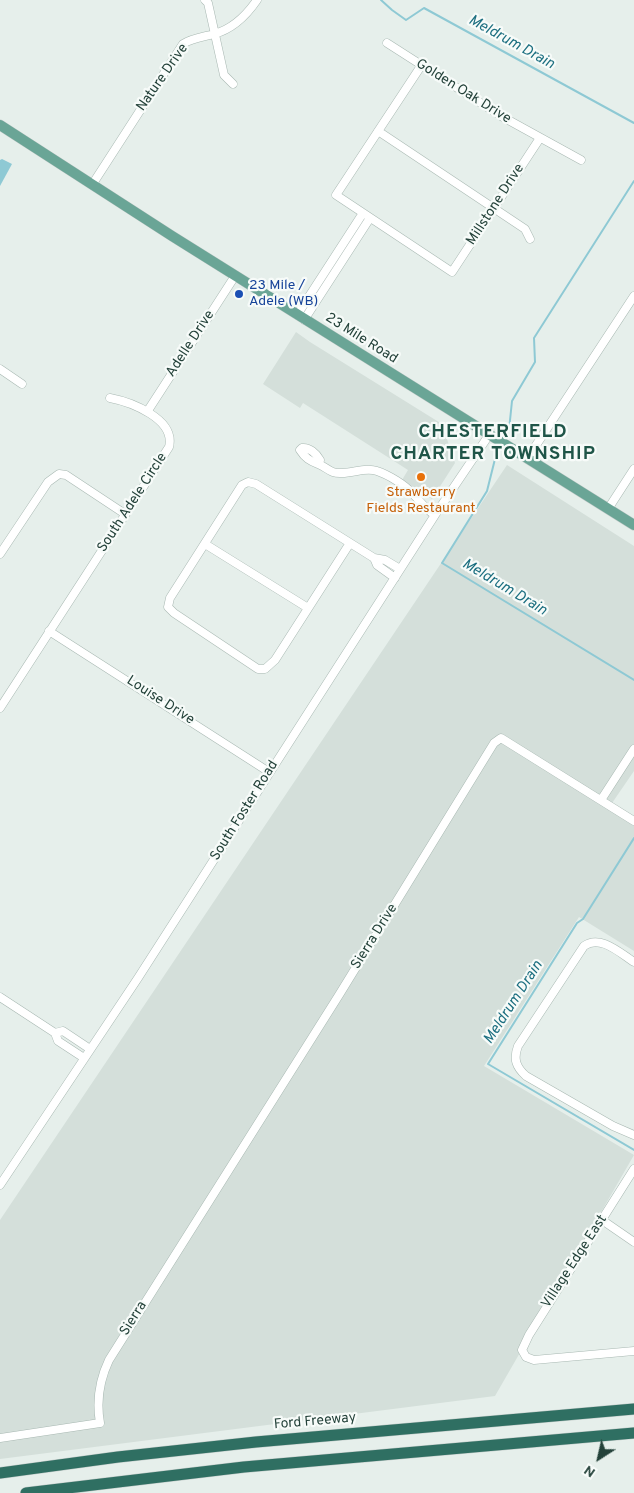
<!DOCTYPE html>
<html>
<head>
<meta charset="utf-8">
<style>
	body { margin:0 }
	#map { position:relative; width:634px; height:1493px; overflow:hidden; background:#e6efeb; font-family:Overpass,sans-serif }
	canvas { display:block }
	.north { position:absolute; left:574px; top:1433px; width:50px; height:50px; -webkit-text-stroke:4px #f7fbf9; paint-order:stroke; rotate:215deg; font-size:14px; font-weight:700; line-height:20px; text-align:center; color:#24423a }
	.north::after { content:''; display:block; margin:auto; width:18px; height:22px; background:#24423a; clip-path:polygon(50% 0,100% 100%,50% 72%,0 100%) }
</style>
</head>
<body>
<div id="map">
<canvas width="634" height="1493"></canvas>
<div class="north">N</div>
</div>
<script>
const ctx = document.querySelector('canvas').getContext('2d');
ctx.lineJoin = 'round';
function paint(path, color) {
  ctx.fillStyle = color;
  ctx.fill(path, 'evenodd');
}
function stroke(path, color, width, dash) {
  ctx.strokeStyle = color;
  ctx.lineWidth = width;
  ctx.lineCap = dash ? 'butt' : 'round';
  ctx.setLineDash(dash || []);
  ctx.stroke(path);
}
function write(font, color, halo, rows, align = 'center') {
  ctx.font = font + ' Overpass,sans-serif';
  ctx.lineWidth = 4.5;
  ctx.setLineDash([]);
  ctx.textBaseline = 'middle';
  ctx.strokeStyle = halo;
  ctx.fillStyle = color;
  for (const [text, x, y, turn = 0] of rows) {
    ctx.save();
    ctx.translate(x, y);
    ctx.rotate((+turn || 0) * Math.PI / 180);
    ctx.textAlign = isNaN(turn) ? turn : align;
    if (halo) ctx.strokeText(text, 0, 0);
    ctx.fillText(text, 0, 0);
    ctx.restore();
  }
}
paint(new Path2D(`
	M296,332L310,342L442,424L455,463L432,499L402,480L408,470L303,403L300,408L263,384Z
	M507,465L634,546V771L610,806L634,821V951L579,917L484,1066L634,1155L495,1396L0,1459V1220Z`), '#d4dfda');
paint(new Path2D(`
	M2,159L12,164L0,186V160Z`), '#8ec9d4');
stroke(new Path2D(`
	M381,0L392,10L406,20L424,8L634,123
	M509,430L512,401L535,362L534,338L634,181
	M496,455L487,491L442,563L634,680
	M634,838L583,919L577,923L488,1064L634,1150`), '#8ec9d4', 2);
const minor = new Path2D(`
	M205,0L208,3L224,75L233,84
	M387,43L501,116L581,160
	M421,66L336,195L452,272L540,138
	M378,131L525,229L530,239
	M92,185L183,44C192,38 203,37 214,34C233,29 246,16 257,0
	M297,315L363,213
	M304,320L370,218
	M0,369L22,384
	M147,412L235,276
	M527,459L634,296
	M319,464L320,460C316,453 309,447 302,448L300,450C305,458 310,461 318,464C327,467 330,474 342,473C354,473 366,467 377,471C389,475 405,485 413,494C421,502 425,509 435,515
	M608,509L634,469
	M350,543L275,660L265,669H258L174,613L168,607L170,598L242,485L248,482L256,484L374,558
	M205,544L308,608
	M0,554L48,482L59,474L66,475L125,514
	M395,578L377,565L374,558L385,560L400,569
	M49,631L269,772
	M0,708L169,447C176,419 131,402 110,398
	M601,800L634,749
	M634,962C620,953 600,934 584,946L518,1046C513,1059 516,1067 526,1076L613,1126L634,1135
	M0,997L55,1033
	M84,1058L58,1041L55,1033L63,1031L90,1049
	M634,1169L529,1335L522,1350L526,1357L534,1360L634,1351
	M0,1185L138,978L435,515L489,435
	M602,1220L634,1242
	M0,1438L100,1423C96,1400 99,1381 109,1360L339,995L494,743L501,738L634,821`);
const major = new Path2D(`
	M0,125L172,236L634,525`);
const highway = new Path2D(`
	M0,1473L118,1457L256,1442L634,1409
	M26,1493L244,1467L634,1433`);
stroke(minor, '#a8b8b2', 9);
stroke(major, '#c2cac8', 11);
stroke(highway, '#c2cac8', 12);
stroke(minor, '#fff', 8);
stroke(major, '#6aa596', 10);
stroke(highway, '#2f6f62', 11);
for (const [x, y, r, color] of [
	[239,294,5,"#1a4fb4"],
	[421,477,5,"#e8710a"]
]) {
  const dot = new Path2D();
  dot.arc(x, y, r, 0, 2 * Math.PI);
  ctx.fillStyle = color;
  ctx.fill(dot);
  stroke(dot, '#f7fbf9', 2);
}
write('14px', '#24423a', '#f7fbf9', [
	["Nature Drive",163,78,-55],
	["Golden Oak Drive",463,92,32],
	["Millstone Drive",496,205,-57],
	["23 Mile Road",361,339,32],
	["Adelle Drive",191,344,-57],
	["South Adele Circle",133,503,-57],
	["Louise Drive",160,701,33],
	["South Foster Road",245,811,-58],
	["Sierra Drive",375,937,-58],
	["Village Edge East",575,1262,-57],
	["Sierra",134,1319,-58],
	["Ford Freeway",315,1422,-5]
]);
write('14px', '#164399', '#f7fbf9', [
	["23 Mile /",249,286],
	["Adele (WB)",249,302]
], 'left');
write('14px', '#c56008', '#f7fbf9', [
	["Strawberry",421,493],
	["Fields Restaurant",421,509]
]);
write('italic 15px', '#1c6f80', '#f7fbf9', [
	["Meldrum Drain",511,43,29],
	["Meldrum Drain",504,588,31],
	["Meldrum Drain",514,1003,-57]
]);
ctx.letterSpacing = '1px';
write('bold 19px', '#1f5548', '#f7fbf9', [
	["CHESTERFIELD",493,433],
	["CHARTER TOWNSHIP",493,455]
]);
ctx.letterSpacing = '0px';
</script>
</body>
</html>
